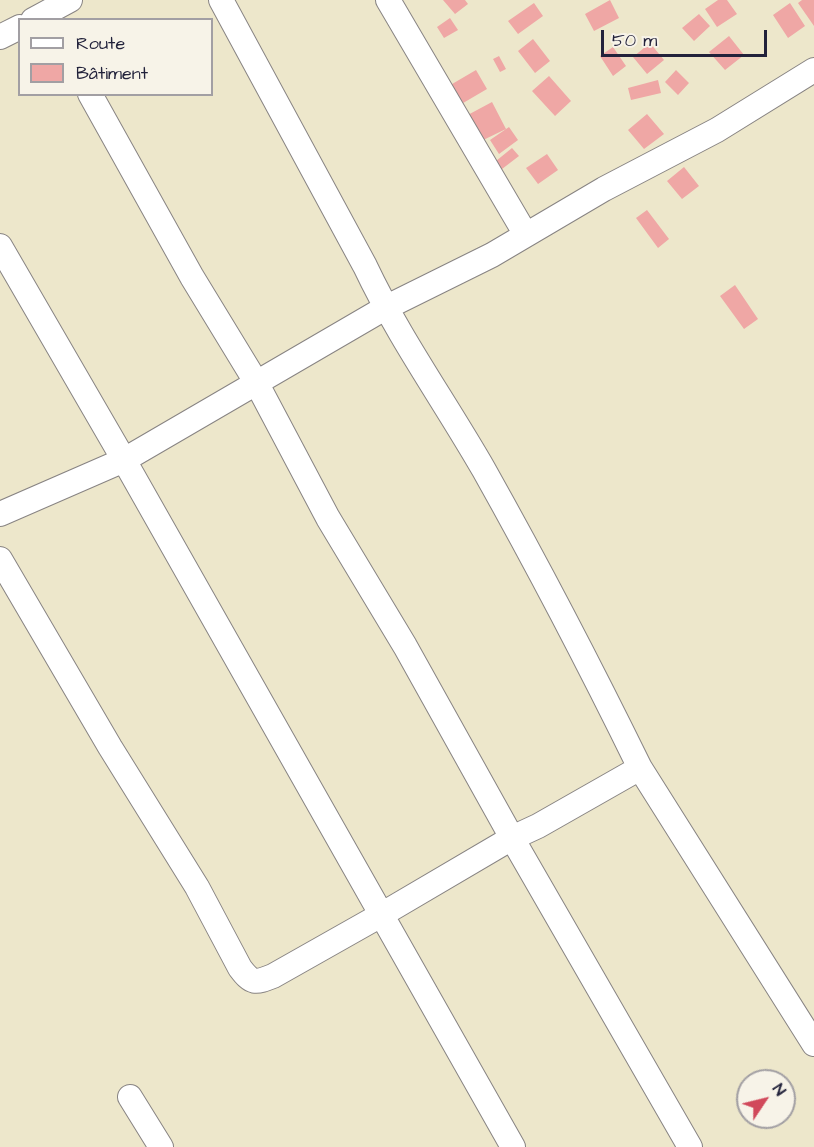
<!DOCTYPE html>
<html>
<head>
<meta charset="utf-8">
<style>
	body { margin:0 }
	#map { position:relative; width:814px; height:1147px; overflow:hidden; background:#ede7cb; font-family:"Architects Daughter",sans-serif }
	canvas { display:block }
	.legend { position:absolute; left:18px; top:18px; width:195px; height:78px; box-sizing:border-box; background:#f7f3e8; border:2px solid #a29fa3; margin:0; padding:8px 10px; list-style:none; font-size:18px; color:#22223b }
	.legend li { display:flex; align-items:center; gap:12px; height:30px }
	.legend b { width:30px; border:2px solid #a29fa3 }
	.north { position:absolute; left:736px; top:1069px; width:60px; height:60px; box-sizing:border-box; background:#f7f3e8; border:2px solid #a29fa3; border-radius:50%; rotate:55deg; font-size:16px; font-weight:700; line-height:24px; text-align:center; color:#22223b }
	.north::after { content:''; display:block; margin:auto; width:21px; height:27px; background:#d1495b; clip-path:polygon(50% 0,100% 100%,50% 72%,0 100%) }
	.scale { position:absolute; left:601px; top:30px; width:166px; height:27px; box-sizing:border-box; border:3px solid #22223b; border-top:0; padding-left:8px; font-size:18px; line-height:21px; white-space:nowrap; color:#22223b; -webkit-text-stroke:4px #f7f3e8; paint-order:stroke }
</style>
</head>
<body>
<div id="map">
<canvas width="814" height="1147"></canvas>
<ul class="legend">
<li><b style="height:8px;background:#fff"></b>Route</li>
<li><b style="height:16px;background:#efa7a5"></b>Bâtiment</li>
</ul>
<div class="north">N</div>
<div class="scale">50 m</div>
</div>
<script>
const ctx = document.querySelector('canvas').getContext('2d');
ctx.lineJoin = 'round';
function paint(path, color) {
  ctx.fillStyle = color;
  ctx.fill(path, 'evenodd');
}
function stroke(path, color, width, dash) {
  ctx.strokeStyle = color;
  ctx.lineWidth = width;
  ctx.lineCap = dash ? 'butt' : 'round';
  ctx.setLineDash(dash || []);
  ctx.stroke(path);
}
paint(new Path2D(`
	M443,0H465L468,4L455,14Z
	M610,0L619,18L594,31L585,14Z
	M718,0H727L737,14L717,27L705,9Z
	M802,0H814V26L798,3Z
	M534,3L543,16L518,34L508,21Z
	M790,3L805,26L788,38L773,15Z
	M699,14L710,26L694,41L682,28Z
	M450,18L458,30L444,38L437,27Z
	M729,36L744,55L725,70L709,52Z
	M533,39L550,61L535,73L518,51Z
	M650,43L664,60L647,74L633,57Z
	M613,47L626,66L613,76L600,56Z
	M499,56L506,69L500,72L493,59Z
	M476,70L487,89L458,106L447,87Z
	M676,70L689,83L678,95L665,82Z
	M549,76L571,101L555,116L532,91Z
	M658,80L661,93L631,100L628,88Z
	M492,102L506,129L477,143L464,117Z
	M647,114L664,134L644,149L628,130Z
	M509,127L518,140L499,154L490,140Z
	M512,148L519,156L502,169L496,161Z
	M547,154L558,170L538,184L526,168Z
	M684,167L699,186L682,199L667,181Z
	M647,210L669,239L658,248L636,218Z
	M735,285L758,319L744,329L720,296Z`), '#efa7a5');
const minor = new Path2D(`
	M388,0L526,235
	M33,20L70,0
	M0,37L20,27
	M90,94L192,277L256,382L328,518L405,646L512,838L538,826L640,768C591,668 539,568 484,470C445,402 399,338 365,266L221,0
	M0,246L124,460L513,1147
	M0,514L124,460L385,308L492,255L604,189L717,130L814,70
	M0,559L110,747L197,887L240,968C252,984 255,983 273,976L381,915L512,838L690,1147
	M640,768L814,1044
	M130,1097L161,1147`);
stroke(minor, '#888483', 26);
stroke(minor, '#fff', 24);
</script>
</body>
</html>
